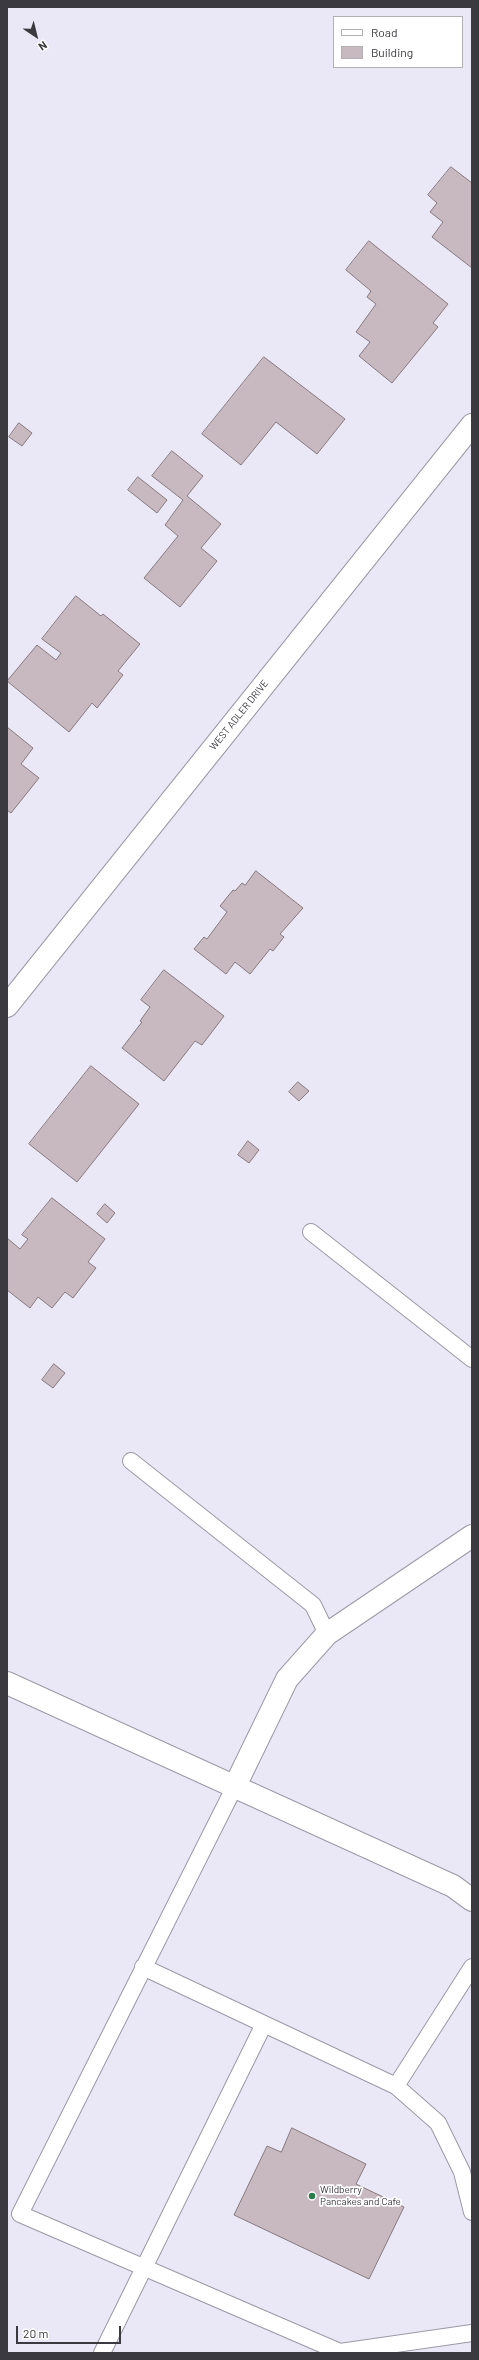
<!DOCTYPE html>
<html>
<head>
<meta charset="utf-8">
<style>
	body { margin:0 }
	#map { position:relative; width:479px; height:2360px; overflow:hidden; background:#eae7f6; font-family:Barlow,sans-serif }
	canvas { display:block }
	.frame { position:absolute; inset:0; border:8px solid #3b3a40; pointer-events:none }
	.legend { position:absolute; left:333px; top:16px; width:130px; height:52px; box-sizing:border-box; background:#fff; border:1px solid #b1b0b3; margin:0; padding:5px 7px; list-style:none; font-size:12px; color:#3b3a40 }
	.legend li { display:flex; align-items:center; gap:8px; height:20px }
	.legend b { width:20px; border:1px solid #b1b0b3 }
	.north { position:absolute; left:16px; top:16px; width:40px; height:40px; -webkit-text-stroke:3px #fff; paint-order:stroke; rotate:145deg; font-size:11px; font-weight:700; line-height:16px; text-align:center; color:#3b3a40 }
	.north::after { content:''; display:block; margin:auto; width:14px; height:18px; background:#3b3a40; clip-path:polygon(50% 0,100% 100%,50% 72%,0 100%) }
	.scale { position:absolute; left:16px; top:2326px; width:105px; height:18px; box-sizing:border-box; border:2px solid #3b3a40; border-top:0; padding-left:5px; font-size:12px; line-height:14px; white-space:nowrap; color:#3b3a40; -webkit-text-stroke:3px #fff; paint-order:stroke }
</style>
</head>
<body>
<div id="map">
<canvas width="479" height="2360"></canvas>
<div class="frame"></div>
<ul class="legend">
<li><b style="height:5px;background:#fff"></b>Road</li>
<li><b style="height:11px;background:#c8b8bf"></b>Building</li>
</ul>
<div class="north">N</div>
<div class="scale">20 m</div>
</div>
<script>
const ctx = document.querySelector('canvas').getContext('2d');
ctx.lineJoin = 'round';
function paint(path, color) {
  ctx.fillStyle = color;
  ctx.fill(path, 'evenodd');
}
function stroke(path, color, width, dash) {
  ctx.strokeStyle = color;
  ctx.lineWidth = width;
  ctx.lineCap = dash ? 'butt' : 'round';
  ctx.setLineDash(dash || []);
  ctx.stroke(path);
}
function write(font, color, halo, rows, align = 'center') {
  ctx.font = font + ' Barlow,sans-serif';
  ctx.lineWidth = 3.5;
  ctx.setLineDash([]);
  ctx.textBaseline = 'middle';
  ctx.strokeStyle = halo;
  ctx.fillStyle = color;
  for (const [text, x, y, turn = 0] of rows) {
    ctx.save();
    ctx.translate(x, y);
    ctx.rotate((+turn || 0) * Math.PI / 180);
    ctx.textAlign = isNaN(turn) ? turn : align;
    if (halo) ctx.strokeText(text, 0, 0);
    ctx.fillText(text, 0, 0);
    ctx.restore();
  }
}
const building = new Path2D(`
	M451,167L472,183V268L432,237L443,222L430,212L437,203L428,195Z
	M369,241L448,304L433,323L438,327L392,383L359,356L370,342L356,332L376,304L367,297L371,291L346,270Z
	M264,357L345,419L317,454L276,422L241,465L202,434Z
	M19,423L32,433L22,446L9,437Z
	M172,451L203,476L187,496L221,524L201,548L217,561L180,607L144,578L178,536L165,525L183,500L152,476Z
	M138,477L167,500L157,513L128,490Z
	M76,596L101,616L103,614L140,644L118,671L123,675L97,708L92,703L69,732L7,681L37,645L56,660L61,653L42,639Z
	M7,727L33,748L21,764L39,778L11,813L7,810Z
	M256,871L303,908L280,934L284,937L273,951L270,949L250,974L235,962L226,974L194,949L204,937L207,939L227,912L220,906L233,890L235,891L242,883L245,885Z
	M164,970L224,1016L202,1045L195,1041L164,1081L122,1048L142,1022L140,1021L150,1007L141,1000Z
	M91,1066L139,1104L77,1182L29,1144Z
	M298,1082L309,1091L299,1101L289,1092Z
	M248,1141L259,1150L249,1163L238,1155Z
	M52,1198L105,1239L88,1262L96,1268L73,1298L65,1292L52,1308L38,1297L30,1308L7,1290V1238L20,1249L28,1239L22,1235Z
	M105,1204L115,1213L107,1223L97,1214Z
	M54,1364L65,1373L53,1388L42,1380Z
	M292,2128L366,2164L356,2184L404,2207L369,2279L234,2215L267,2146L281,2152Z`);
paint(building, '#c8b8bf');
stroke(building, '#87797f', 1);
const service = new Path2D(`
	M311,1232L472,1359
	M131,1461L313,1605L327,1634
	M235,1786L20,2214L340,2352L472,2333
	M143,1967L264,2024
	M396,2086L438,2123L462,2172L472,2212
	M102,2353L264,2024L396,2086L472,1967`);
const minor = new Path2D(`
	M7,1006L472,425
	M7,1683L453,1886L472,1900
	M235,1786L287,1679L327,1634L472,1536`);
stroke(service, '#9c99a7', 18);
stroke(minor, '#9c99a7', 24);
stroke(service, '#fff', 16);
stroke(minor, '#fff', 22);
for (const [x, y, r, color] of [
	[312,2196,4,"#2b7c4d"]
]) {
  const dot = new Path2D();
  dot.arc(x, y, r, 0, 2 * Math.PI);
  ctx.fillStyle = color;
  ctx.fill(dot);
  stroke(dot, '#fff', 1.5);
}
write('10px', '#3b3a40', '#fff', [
	["WEST ADLER DRIVE",239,715,-51]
]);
write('10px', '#3b3a40', '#fff', [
	["Wildberry",320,2190],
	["Pancakes and Cafe",320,2202]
], 'left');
</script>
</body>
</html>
